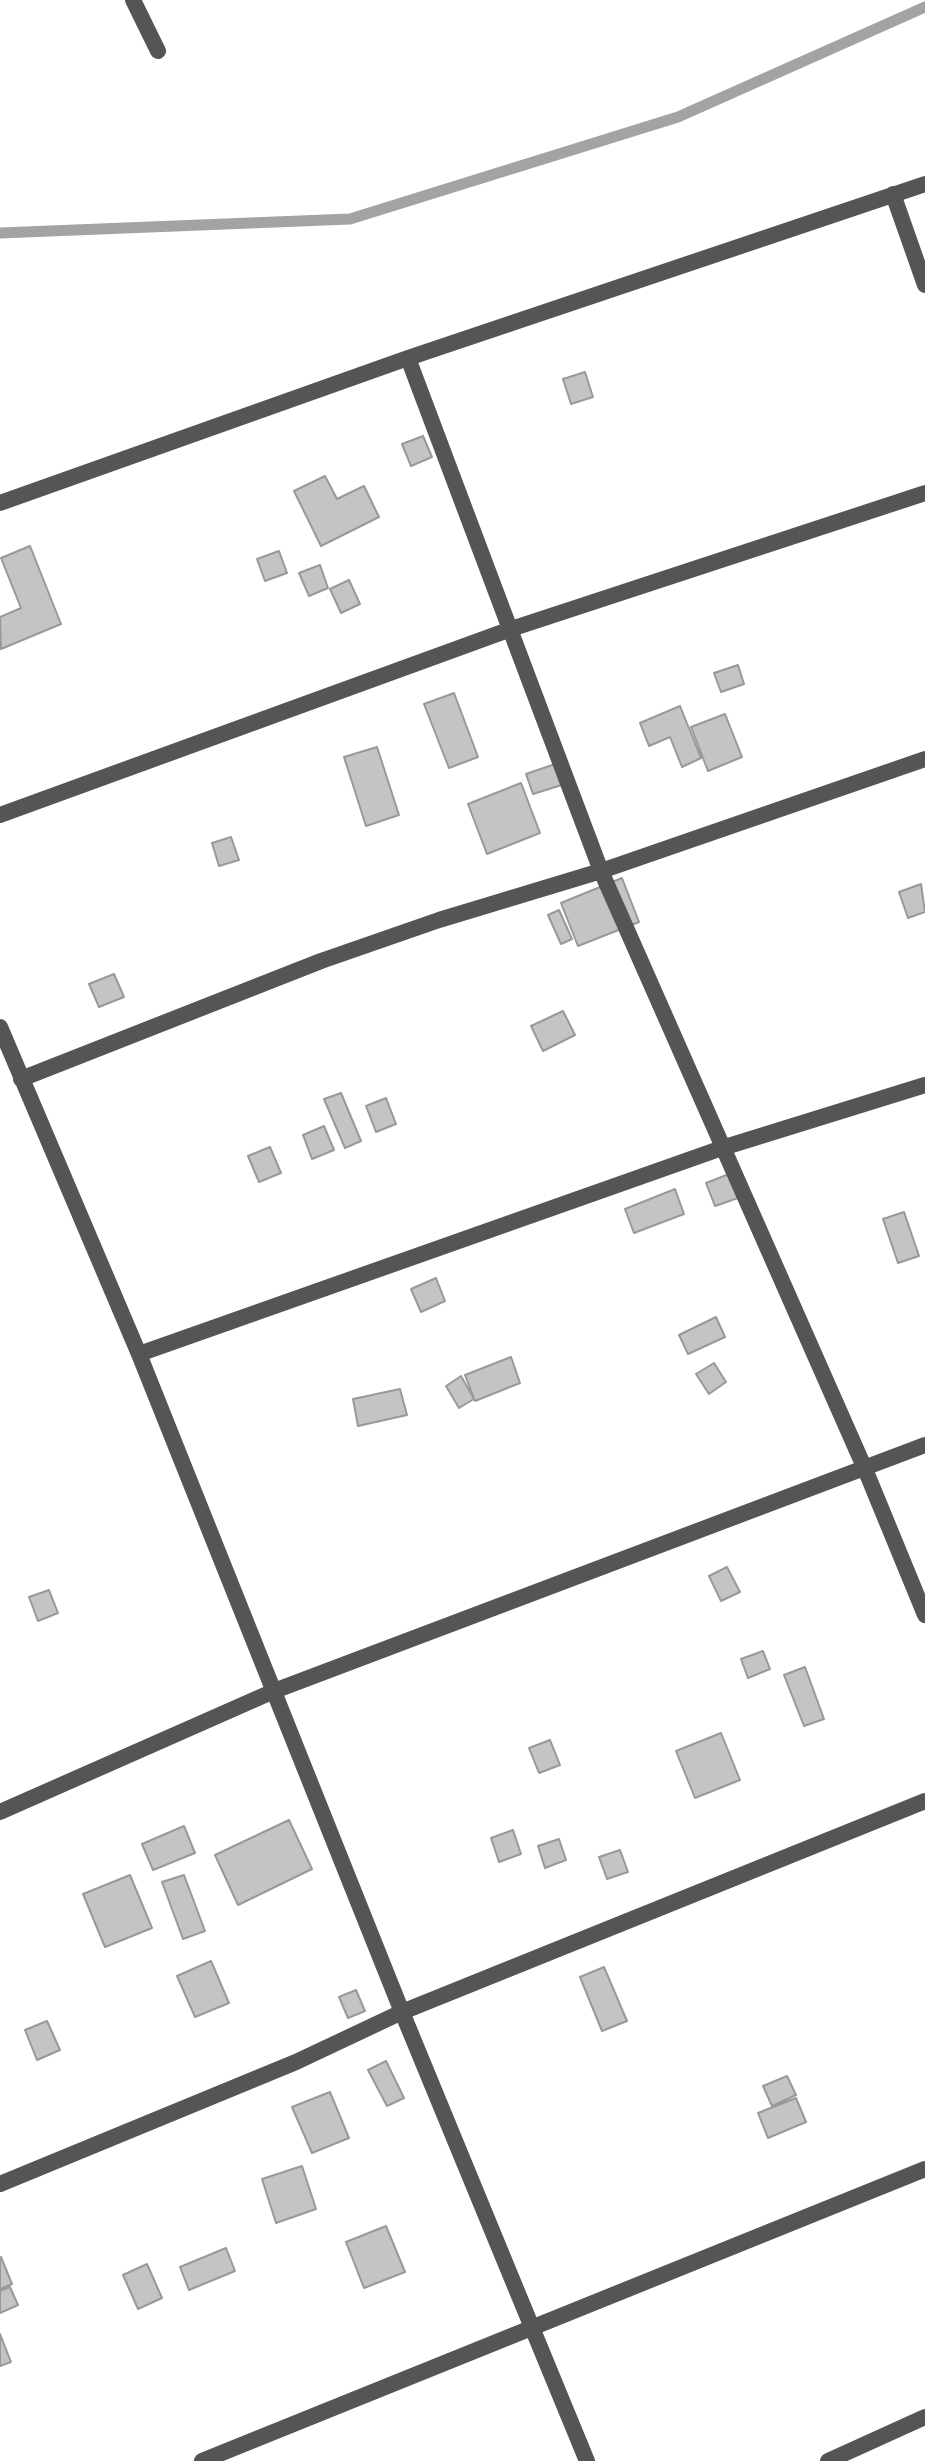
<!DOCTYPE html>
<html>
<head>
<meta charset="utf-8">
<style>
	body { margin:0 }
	canvas { display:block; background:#fff }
</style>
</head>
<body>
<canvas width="925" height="2461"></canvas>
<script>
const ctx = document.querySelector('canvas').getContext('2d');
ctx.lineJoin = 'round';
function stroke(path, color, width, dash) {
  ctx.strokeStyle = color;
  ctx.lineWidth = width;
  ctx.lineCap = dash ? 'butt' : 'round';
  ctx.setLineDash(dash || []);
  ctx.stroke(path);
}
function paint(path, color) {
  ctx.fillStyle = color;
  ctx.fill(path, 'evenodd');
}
stroke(new Path2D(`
	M0,233L350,219L678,117L925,7`), '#a3a3a3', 11);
const building = new Path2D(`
	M585,372L593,397L571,404L563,379Z
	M423,436L432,457L411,466L402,444Z
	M325,476L337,499L364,486L379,517L321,546L294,491Z
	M30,546L61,624L1,649L0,617L21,608L1,558Z
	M279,551L287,573L265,581L257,559Z
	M320,565L328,588L309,596L299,573Z
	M349,580L360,604L341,613L330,589Z
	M738,665L744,684L721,692L714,673Z
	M454,693L478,757L449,768L424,704Z
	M680,706L701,758L682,767L670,737L649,746L640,723Z
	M725,714L742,757L708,771L691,727Z
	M377,747L399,815L366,826L344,757Z
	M558,763L565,784L533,794L526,774Z
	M521,783L540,833L487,854L468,804Z
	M231,837L239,860L219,866L212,843Z
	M622,878L639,922L578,946L561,903Z
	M921,884L925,912L908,918L899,892Z
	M559,910L572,939L561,944L548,915Z
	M114,974L124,997L99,1007L89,984Z
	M563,1011L575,1035L543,1051L531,1026Z
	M341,1093L361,1141L345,1148L324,1099Z
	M386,1098L396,1124L376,1132L366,1106Z
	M324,1126L334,1150L312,1159L303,1135Z
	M270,1147L281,1173L259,1182L248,1156Z
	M729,1174L738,1198L715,1206L706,1183Z
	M675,1189L684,1214L634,1233L625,1209Z
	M904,1212L919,1256L898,1263L883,1219Z
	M436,1278L445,1301L421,1312L411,1289Z
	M716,1317L725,1337L688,1354L679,1335Z
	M511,1357L520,1383L475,1401L465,1375Z
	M714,1363L726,1382L709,1394L696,1374Z
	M461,1376L474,1399L459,1408L446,1386Z
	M400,1389L407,1415L358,1426L353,1399Z
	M727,1567L740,1592L721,1601L709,1576Z
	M49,1590L58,1613L38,1621L29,1597Z
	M763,1651L770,1669L748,1678L741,1659Z
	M805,1667L824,1719L804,1726L784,1675Z
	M721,1733L740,1780L695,1798L676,1751Z
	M550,1740L560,1765L539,1773L529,1748Z
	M289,1820L312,1869L238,1905L215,1855Z
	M184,1826L195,1853L153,1870L142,1844Z
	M513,1830L521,1854L499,1862L491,1838Z
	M559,1839L566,1860L545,1868L538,1846Z
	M620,1850L628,1872L607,1879L599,1857Z
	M130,1875L152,1928L105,1947L83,1894Z
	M184,1875L205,1931L183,1939L162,1882Z
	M211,1961L229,2003L195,2017L177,1976Z
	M604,1967L627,2021L602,2031L580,1977Z
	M356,1990L365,2011L348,2018L339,1997Z
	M47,2021L60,2050L37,2060L25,2030Z
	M386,2061L404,2098L387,2106L368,2070Z
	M787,2076L796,2095L772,2106L763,2086Z
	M330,2092L349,2138L312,2153L292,2107Z
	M796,2098L806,2122L768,2138L758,2113Z
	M302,2166L316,2209L276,2223L262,2179Z
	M386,2226L405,2272L364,2288L346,2242Z
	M226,2248L235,2271L189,2290L180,2267Z
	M1,2257L12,2284L0,2289V2258Z
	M147,2264L162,2298L138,2309L123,2275Z
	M10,2287L18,2305L0,2313V2291Z
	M0,2334L11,2362L0,2366Z`);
paint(building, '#c4c4c4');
stroke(building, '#999', 2);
stroke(new Path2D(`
	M133,0L158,51
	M893,194L925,285
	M408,358L601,871L865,1469L925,1615
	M0,503L408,358L925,184
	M0,815L511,629L925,493
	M0,1027L139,1354L402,2012L587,2461
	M21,1079L321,961L439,920L601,871L925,759
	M139,1354L722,1148L925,1085
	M0,1812L274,1691L925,1445
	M0,2184L296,2062L402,2012L925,1801
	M202,2461L925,2169
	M828,2461L925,2417`), '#555', 16);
</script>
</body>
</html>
